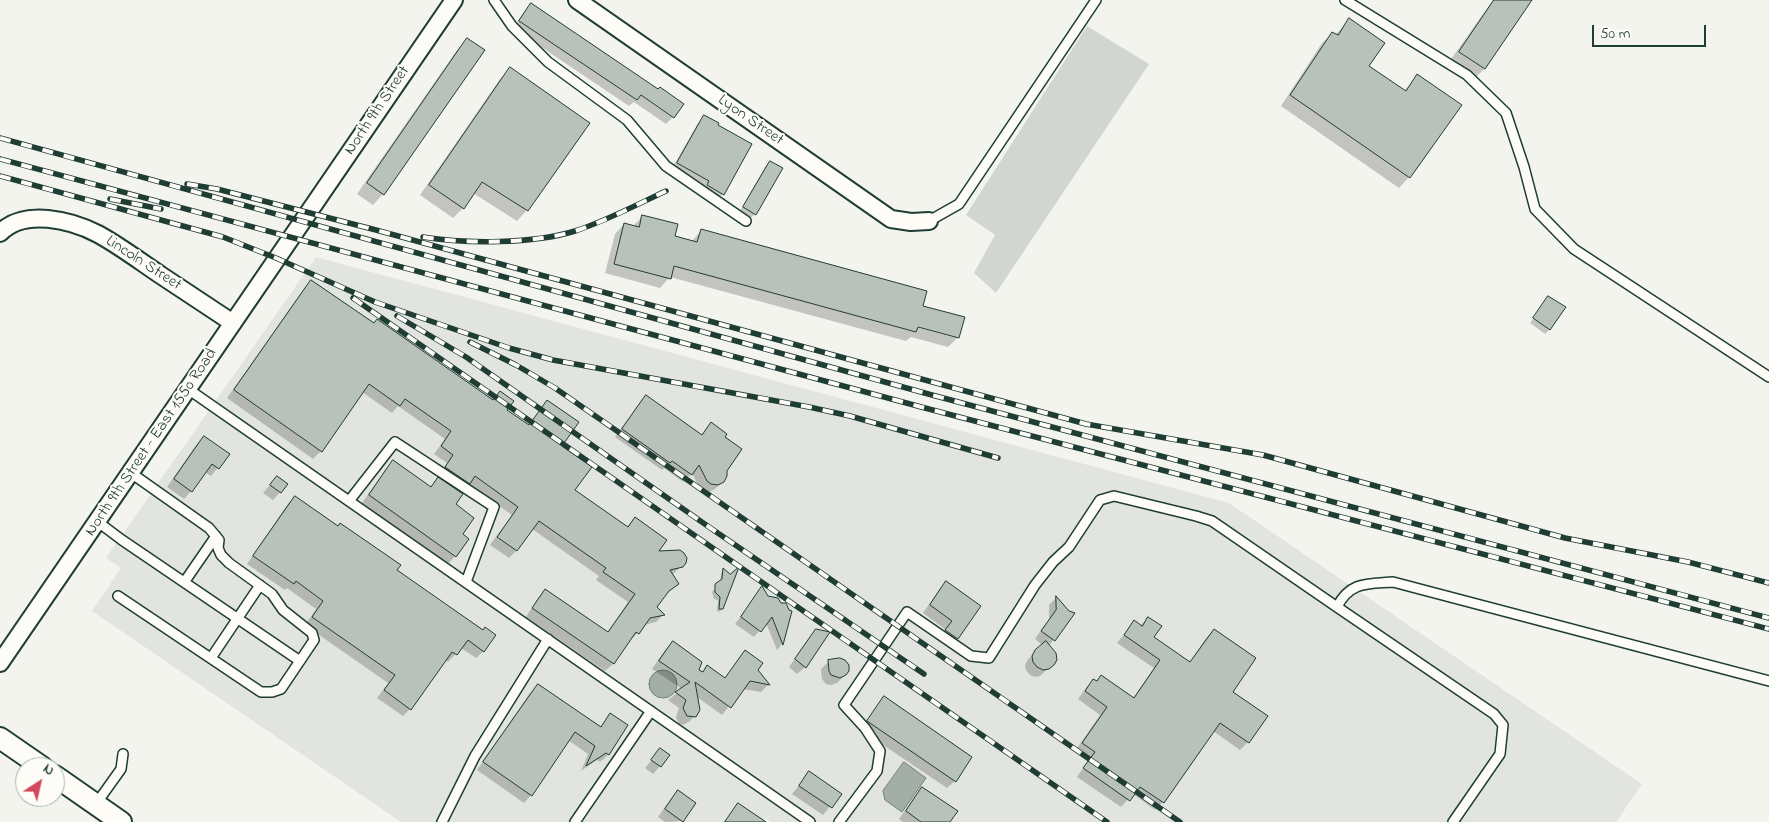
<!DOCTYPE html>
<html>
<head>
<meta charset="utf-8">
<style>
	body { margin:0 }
	#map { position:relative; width:1769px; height:822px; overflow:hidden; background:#f4f4ef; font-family:"Indie Flower",sans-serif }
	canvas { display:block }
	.north { position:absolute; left:15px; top:757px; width:50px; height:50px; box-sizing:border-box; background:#fdfcf7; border:1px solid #a4b0a9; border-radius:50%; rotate:35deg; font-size:14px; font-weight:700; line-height:20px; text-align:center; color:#1f3d34 }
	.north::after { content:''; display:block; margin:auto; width:18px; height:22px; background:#d1495b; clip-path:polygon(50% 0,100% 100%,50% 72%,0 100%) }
	.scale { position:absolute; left:1592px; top:25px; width:114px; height:22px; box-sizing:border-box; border:2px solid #1f3d34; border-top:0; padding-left:6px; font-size:15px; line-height:18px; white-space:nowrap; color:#1f3d34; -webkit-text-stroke:4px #fdfcf7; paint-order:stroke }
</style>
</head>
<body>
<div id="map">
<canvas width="1769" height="822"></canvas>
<div class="north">N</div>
<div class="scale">50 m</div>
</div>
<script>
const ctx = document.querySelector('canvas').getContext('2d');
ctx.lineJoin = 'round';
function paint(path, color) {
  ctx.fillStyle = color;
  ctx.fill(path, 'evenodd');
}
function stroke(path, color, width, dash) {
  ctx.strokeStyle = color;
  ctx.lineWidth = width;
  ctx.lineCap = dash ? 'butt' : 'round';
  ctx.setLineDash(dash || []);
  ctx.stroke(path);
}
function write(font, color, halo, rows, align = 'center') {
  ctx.font = font + ' "Indie Flower",sans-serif';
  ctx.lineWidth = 4;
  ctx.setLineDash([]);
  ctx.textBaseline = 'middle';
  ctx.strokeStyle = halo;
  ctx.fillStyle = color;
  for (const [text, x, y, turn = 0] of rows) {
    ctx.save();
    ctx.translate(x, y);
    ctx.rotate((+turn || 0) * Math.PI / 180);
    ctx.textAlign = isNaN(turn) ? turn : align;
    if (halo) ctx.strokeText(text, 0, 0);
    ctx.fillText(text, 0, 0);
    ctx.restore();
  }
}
paint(new Path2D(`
	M316,257L1229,503L1642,784L1616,822H771L765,818L762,822H401L92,611L121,568L106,558Z`), '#e2e5df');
paint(new Path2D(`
	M1087,26L1149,64L996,293L974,273L995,235L966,215Z`), '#d1d6d1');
const water = new Path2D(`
	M649 684a14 14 0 1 1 28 0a14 14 0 1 1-28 0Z
	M904,762L926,778L902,812L885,800L883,791Z`);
paint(water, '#a3aea7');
stroke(water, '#6e8179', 1);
paint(new Path2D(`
	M1493,0H1530L1484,69L1474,79L1449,62Z
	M531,5L673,117L666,124L634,102L629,106L513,28L524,12Z
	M1349,20L1367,66L1404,91L1417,76L1460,106L1409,177L1399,188L1281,106L1322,43L1333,33L1335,35Z
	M467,40L483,51L383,194L373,205L357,194L457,50Z
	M510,69L527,210L517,221L473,193L463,208L453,218L420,195L500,79Z
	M705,116L723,194L716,201L671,170L698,123Z
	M770,162L755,214L750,219L739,213L765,167Z
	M642,217L673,237L691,242L701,231L922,307L958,337L948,347L911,337L906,341L670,277L660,288L605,273L615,234L624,224L633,226ZM912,324L953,335V337L912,326Z
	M312,281L374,324L492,400L500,392L505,410L528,426L547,402L574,491L626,527L635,519L657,553L685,563L672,575L678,584L664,596L656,607L663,615L656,622L644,625L638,633L630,640H629L613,664L605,671L526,617L538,598L545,591L607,633L628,602L596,580L599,576L532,529L516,551L509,558L490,545L512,515L468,484L462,491L438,475L447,463L434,454L445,439L398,406L392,413L362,392L321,451L313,459L227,398L304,289Z
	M1548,297L1550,329L1545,334L1530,323Z
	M646,396L701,435L711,424L723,437L726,471L723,481L715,489L709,492L700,489L692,473L683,482L664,468L662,470L615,437L639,404Z
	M204,438L228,455L211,476L205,472L191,491L184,499L167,487L196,445Z
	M394,462L430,487L438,479L454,505L461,534L455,556L448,564L362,503L386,469Z
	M277,477L280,492L273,500L263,493Z
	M295,497L396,570L484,651L476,658L461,648L448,662L445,660L410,709L403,716L377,698L388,683L305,625L316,609L287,588L285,590L247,564L287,505Z
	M723,570L722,609L719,612L717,611L718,600L714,599L712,592L720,583L721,573Z
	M947,583L957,638L950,646L939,638L945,629L923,613L939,590Z
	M762,589L767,597L790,611L782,644L777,650L766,623L754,637L735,624Z
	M1056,598L1068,612L1073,614L1049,646L1053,664L1040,676L1035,677L1030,675L1026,670L1025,665L1028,659L1043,646L1035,639L1049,619V605Z
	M1148,618L1153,637L1189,663L1206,638L1214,630L1231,692L1266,716L1248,742L1240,750L1213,731L1163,802L1155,810L1133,794L1121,807L1077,777L1088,761L1075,751L1100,715L1078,699L1086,688L1093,680L1096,682L1101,676L1133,698L1154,668L1117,643L1134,622L1140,626Z
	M817,630L805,667L797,674L789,667L809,638Z
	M673,642L698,670L702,672L707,667L724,679L745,652L768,685L761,692L743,689L722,715L697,697L698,713L690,721L683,725L679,724L676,717L679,708L668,700L682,689L652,669L665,650Z
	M829,661L845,675L837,683L831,685L826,684L822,679L821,669Z
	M538,686L600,727L610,715L627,726L608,755L600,762L597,760L581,771L588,754L568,740L531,795L524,803L477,770L530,693Z
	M884,698L955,781L947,788L861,730L877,706Z
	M660,750V766L653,774L645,768Z
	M809,773L840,794L823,815L792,794Z
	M923,788L949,822H903L899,819L915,796Z
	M678,792L682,821L665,822L658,817L671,799Z`), '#0003');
const building = new Path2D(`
	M1494,0H1532L1485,69L1459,52Z
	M531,3L658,89L660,87L684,104L674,118L641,95L637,100L519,21Z
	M1349,18L1385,43L1369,66L1406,91L1417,74L1462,105L1410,178L1290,95L1332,32L1338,35Z
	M467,38L485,50L384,195L367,183Z
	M510,67L590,123L528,211L482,182L464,209L429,185Z
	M704,115L719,123L718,125L752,144L724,195L707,185L709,181L677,163Z
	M770,161L783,168L756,215L743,207Z
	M642,215L678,224L675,236L697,242L701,229L927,291L923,306L965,317L959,338L918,327L916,332L674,266L671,279L614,264L624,223L639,227Z
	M311,280L374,323L377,319L493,400L500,391L514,401L507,410L529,425L547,400L579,422L562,446L592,467L575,490L628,527L635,517L667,540L659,551L680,550L684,553L687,558L686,563L683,567L670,570L679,584L669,591L657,607L665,615L650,618L639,634L636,632L614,664L532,608L545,589L608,632L635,594L603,572L606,568L539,521L517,551L497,537L518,507L475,476L470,484L445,467L453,455L441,446L451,431L405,399L400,406L369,384L322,452L234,390Z
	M1548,296L1566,307L1550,330L1533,318Z
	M646,395L702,435L711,422L727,434L725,437L742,449L727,471V476L724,482L718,485L711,484L707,481L699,465L692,475L672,461L670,463L622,429Z
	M204,436L230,454L219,469L212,464L192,492L174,479Z
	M393,460L431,487L438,477L463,494L456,504L474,518L463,534L469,539L456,557L369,495Z
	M277,476L288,484L281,493L270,485Z
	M295,496L338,526L340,523L401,565L397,570L483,630L485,627L496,635L484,652L468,640L457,655L452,652L411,710L384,690L395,675L312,617L323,601L296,581L294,584L253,556Z
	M739,567L723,609H719L720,597L715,592V584L722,579L723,568L730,574Z
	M946,581L981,606L958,639L945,630L952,621L930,605Z
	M762,586L768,596L778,598L781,603H786L789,610L792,611L783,645L772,617L761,632L741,617Z
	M1056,596L1069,611L1075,613L1055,641L1041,631L1056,610Z
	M1148,617L1162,626L1154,637L1190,662L1214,629L1256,658L1233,692L1268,716L1249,743L1220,723L1164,803L1140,787L1130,801L1083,768L1095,752L1082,743L1107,707L1085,691L1093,679L1097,681L1101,675L1134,698L1160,660L1124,635L1134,620L1142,626Z
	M816,629L830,632L806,668L795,659Z
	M673,641L702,662L699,670L703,672L707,665L725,678L745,650L763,663L758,670L770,685L750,681L731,708L695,682L700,710L696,717L687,716L683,708L686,700L675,692L690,682L659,661Z
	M1046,641L1056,653L1057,660L1054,665L1049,669L1043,670L1037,667L1033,662L1032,656L1035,650Z
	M840,658L845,660L849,665V671L846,675L840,678L831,675L829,671L828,660Z
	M538,684L601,727L610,713L628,725L609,755L606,753L586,766L595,746L575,732L532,796L483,762Z
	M884,696L972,757L956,782L867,721Z
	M660,748L670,755L661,767L651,760Z
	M809,771L842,794L832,808L799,786Z
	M922,787L958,811L950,822H921L906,811Z
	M678,790L696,803L683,822L665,809Z
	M738,803L766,822H725Z`);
paint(building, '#b9c1bb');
stroke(building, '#1f3d34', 1);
const service = new Path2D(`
	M494,0L512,26L548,62L627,120L666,166L746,221
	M1345,0L1467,75L1506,113L1524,167L1535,209L1574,249L1769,377
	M929,221L959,204L1096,0
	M188,389L810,822
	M349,501L395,442L494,507L466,582
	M98,522L122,540L300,661
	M185,581L216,536
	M118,596L261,692H272L281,689L314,640L312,633L283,610L272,594L229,563L221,555L218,548L219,540L209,528L131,473
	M211,658L260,585
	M96,804L121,769L123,754
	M442,822L475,756L548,639
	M575,822L651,711
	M839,822L877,771L880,751L865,728L844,705L907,612L971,656L989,658L1035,585L1053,562L1069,547L1100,500L1114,496L1196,516L1212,521L1337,607
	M1453,822L1500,754L1503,725L1494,714L1337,607C1350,581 1368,584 1393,582L1769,681`);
const minor = new Path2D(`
	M577,0L891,219L911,222L929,221
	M0,233C24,208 71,220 98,234C120,246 141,262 162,276C186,292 209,307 233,323
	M0,663L454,0`);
const tertiary = new Path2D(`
	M0,738L42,767
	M55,776L121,822`);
stroke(service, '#1f3d34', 12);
stroke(minor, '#1f3d34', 20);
stroke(tertiary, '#1f3d34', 24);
stroke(service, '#fdfcf7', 9);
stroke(minor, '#fdfcf7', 16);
stroke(tertiary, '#fdfcf7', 20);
const rail = new Path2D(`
	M0,138L932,395L1769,618
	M0,159L925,408L1769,629
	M0,176L223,237L276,258L375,302L509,348L553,360L809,407L850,416L998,458
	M187,184L217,189L376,230L1086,424L1263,455L1565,538L1688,562L1769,583
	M110,199L161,209
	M423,237C466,244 533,244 575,231C606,221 636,205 666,191
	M353,298L1107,822
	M397,316L466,357L709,527L924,674
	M470,342L516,365L555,388L1180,822`);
stroke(rail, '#1f3d34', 5.5);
stroke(rail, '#fdfcf7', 4, [11]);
write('16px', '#1f3d34', '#fdfcf7', [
	["North 9th Street",378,111,-56],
	["Lyon Street",750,121,35],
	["Lincoln Street",143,264,33],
	["North 9th Street - East 1550 Road",152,443,-56]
]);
</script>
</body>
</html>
